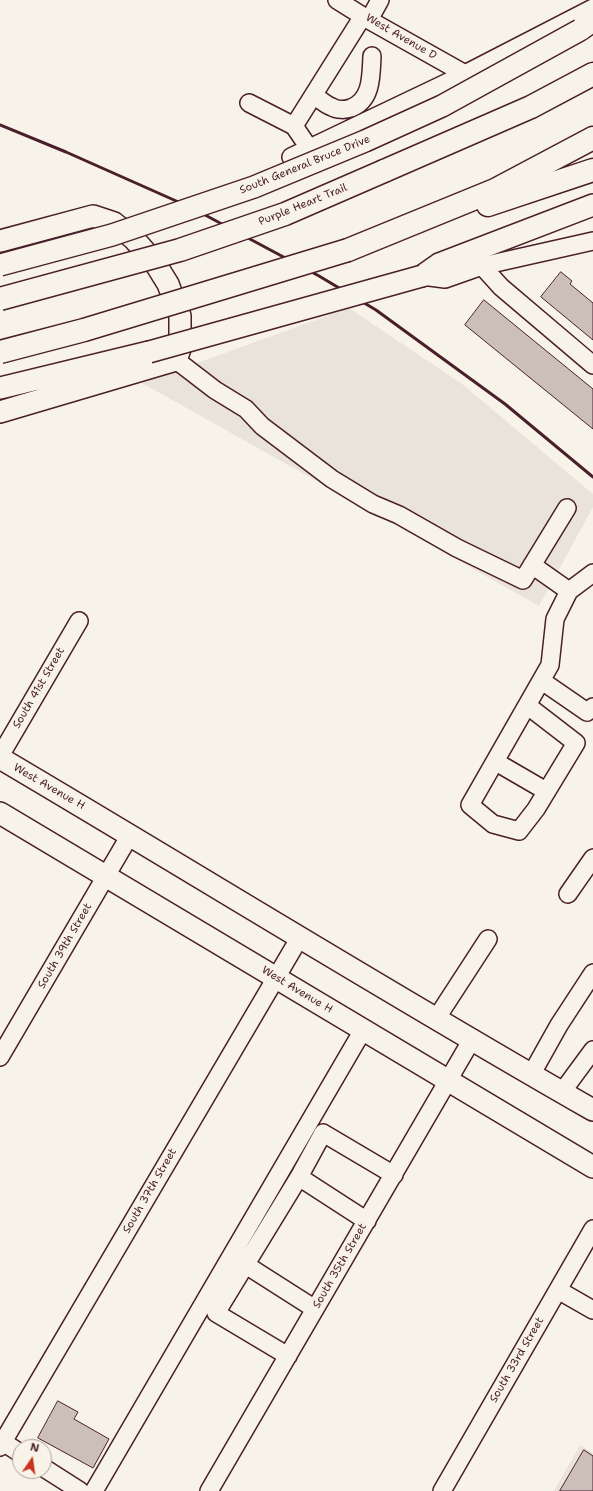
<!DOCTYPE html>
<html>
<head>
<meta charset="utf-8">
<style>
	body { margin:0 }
	#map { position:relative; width:593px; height:1491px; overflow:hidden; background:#f7f3e8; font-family:"Shantell Sans",sans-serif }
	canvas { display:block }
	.north { position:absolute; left:12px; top:1439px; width:40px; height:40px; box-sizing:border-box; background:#f7f3e8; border:1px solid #b29e9c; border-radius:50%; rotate:13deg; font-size:11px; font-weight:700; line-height:16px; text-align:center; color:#4a1f2b }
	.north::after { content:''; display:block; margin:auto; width:14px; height:18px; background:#c8321e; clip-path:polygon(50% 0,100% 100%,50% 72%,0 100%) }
</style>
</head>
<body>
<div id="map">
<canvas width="593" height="1491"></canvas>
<div class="north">N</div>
</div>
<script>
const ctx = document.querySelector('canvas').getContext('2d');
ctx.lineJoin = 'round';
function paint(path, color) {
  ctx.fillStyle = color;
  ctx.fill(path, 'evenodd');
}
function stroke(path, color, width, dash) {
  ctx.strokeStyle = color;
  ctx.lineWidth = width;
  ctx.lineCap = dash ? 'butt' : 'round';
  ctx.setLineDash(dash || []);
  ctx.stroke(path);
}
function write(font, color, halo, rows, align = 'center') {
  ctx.font = font + ' "Shantell Sans",sans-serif';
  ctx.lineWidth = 3.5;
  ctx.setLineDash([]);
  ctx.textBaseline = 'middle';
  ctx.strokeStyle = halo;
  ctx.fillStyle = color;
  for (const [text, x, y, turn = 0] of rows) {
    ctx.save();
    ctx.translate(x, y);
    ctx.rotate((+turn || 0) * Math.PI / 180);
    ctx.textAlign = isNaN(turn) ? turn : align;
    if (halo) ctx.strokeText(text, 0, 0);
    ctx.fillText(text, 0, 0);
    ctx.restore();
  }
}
paint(new Path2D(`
	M349,308L462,384L593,494V507L539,606L142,383Z
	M580,1445L593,1453V1491H554Z`), '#eae3da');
const building = new Path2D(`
	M561,272L572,281L570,284L593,303V340L541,297Z
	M484,300L593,389V429L465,325Z
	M58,1401L78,1412L74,1419L109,1439L93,1468L38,1438Z
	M584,1450L593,1456V1491H560Z`);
paint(building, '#ccbfb9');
stroke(building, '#4a1f2b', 1);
const minor = new Path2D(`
	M337,0L369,20L465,74
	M369,20L380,0
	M314,95C319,99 326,105 332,107C337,110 345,110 351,108C372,100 371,76 372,56
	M249,103L294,126
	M309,148L294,126L363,16
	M291,157L465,74L593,8
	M482,266L501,287L593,365
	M422,276L445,279L482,266L593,241
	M176,360L215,390L246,409L262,426L332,479L373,504L399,515L457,548L523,580L567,508
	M569,591L593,573
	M542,681L587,712L593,707
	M528,706L576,743L536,809L519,831L493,824L470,805L550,665L555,619L569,591L532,565
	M0,756L79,621
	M496,762L546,791
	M568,894L593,858
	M436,1019L488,939
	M0,1057L130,835
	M531,1075L559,1025L593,973
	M562,1092L593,1050
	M299,1177L367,1221
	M246,1265L315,1309
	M558,1290L593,1310
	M288,1356L216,1313L299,1177L323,1133L394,1175
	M0,1440L20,1453
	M0,1447L300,937
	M44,1468L80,1491
	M94,1491L363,1030
	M209,1491L471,1041
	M442,1491L593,1229`);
const major = new Path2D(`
	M580,30L593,21
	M0,241L93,216L114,223L134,239L155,263L168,284L180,316V349L176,360L0,412
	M422,276L439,264L593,205
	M0,388L149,352
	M0,758C198,875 393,996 593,1110
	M0,813L593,1167`);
const highway = new Path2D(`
	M384,171L531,107L593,74
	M488,205L593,170
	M348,250L495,190L593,138`);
stroke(minor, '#4a1f2b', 20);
stroke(major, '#4a1f2b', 24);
stroke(highway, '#4a1f2b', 25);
stroke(minor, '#f7f3e8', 17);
stroke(major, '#f7f3e8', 21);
stroke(highway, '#f7f3e8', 22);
stroke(new Path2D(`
	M0,125L66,152L192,208L319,276L376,310L505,404L593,477`), '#4a1f2b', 3);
const majorBridge = new Path2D(`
	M0,265L112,235L254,187L365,141L442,106L580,30
	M149,352L422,276`);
const highwayBridge = new Path2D(`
	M0,299L180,250L285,214L384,171
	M0,352L84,330L348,250`);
stroke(majorBridge, '#4a1f2b', 24, []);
stroke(highwayBridge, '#4a1f2b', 25, []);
stroke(majorBridge, '#f7f3e8', 21);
stroke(highwayBridge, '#f7f3e8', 22);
write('11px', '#4a1f2b', '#f7f3e8', [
	["West Avenue D",401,37,30],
	["South General Bruce Drive",305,165,-22],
	["Purple Heart Trail",303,205,-22],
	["South 41st Street",39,688,-60],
	["West Avenue H",49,787,30],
	["South 39th Street",65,946,-60],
	["West Avenue H",297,990,31],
	["South 37th Street",150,1191,-60],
	["South 35th Street",340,1266,-60],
	["South 33rd Street",517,1360,-60]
]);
</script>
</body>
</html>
